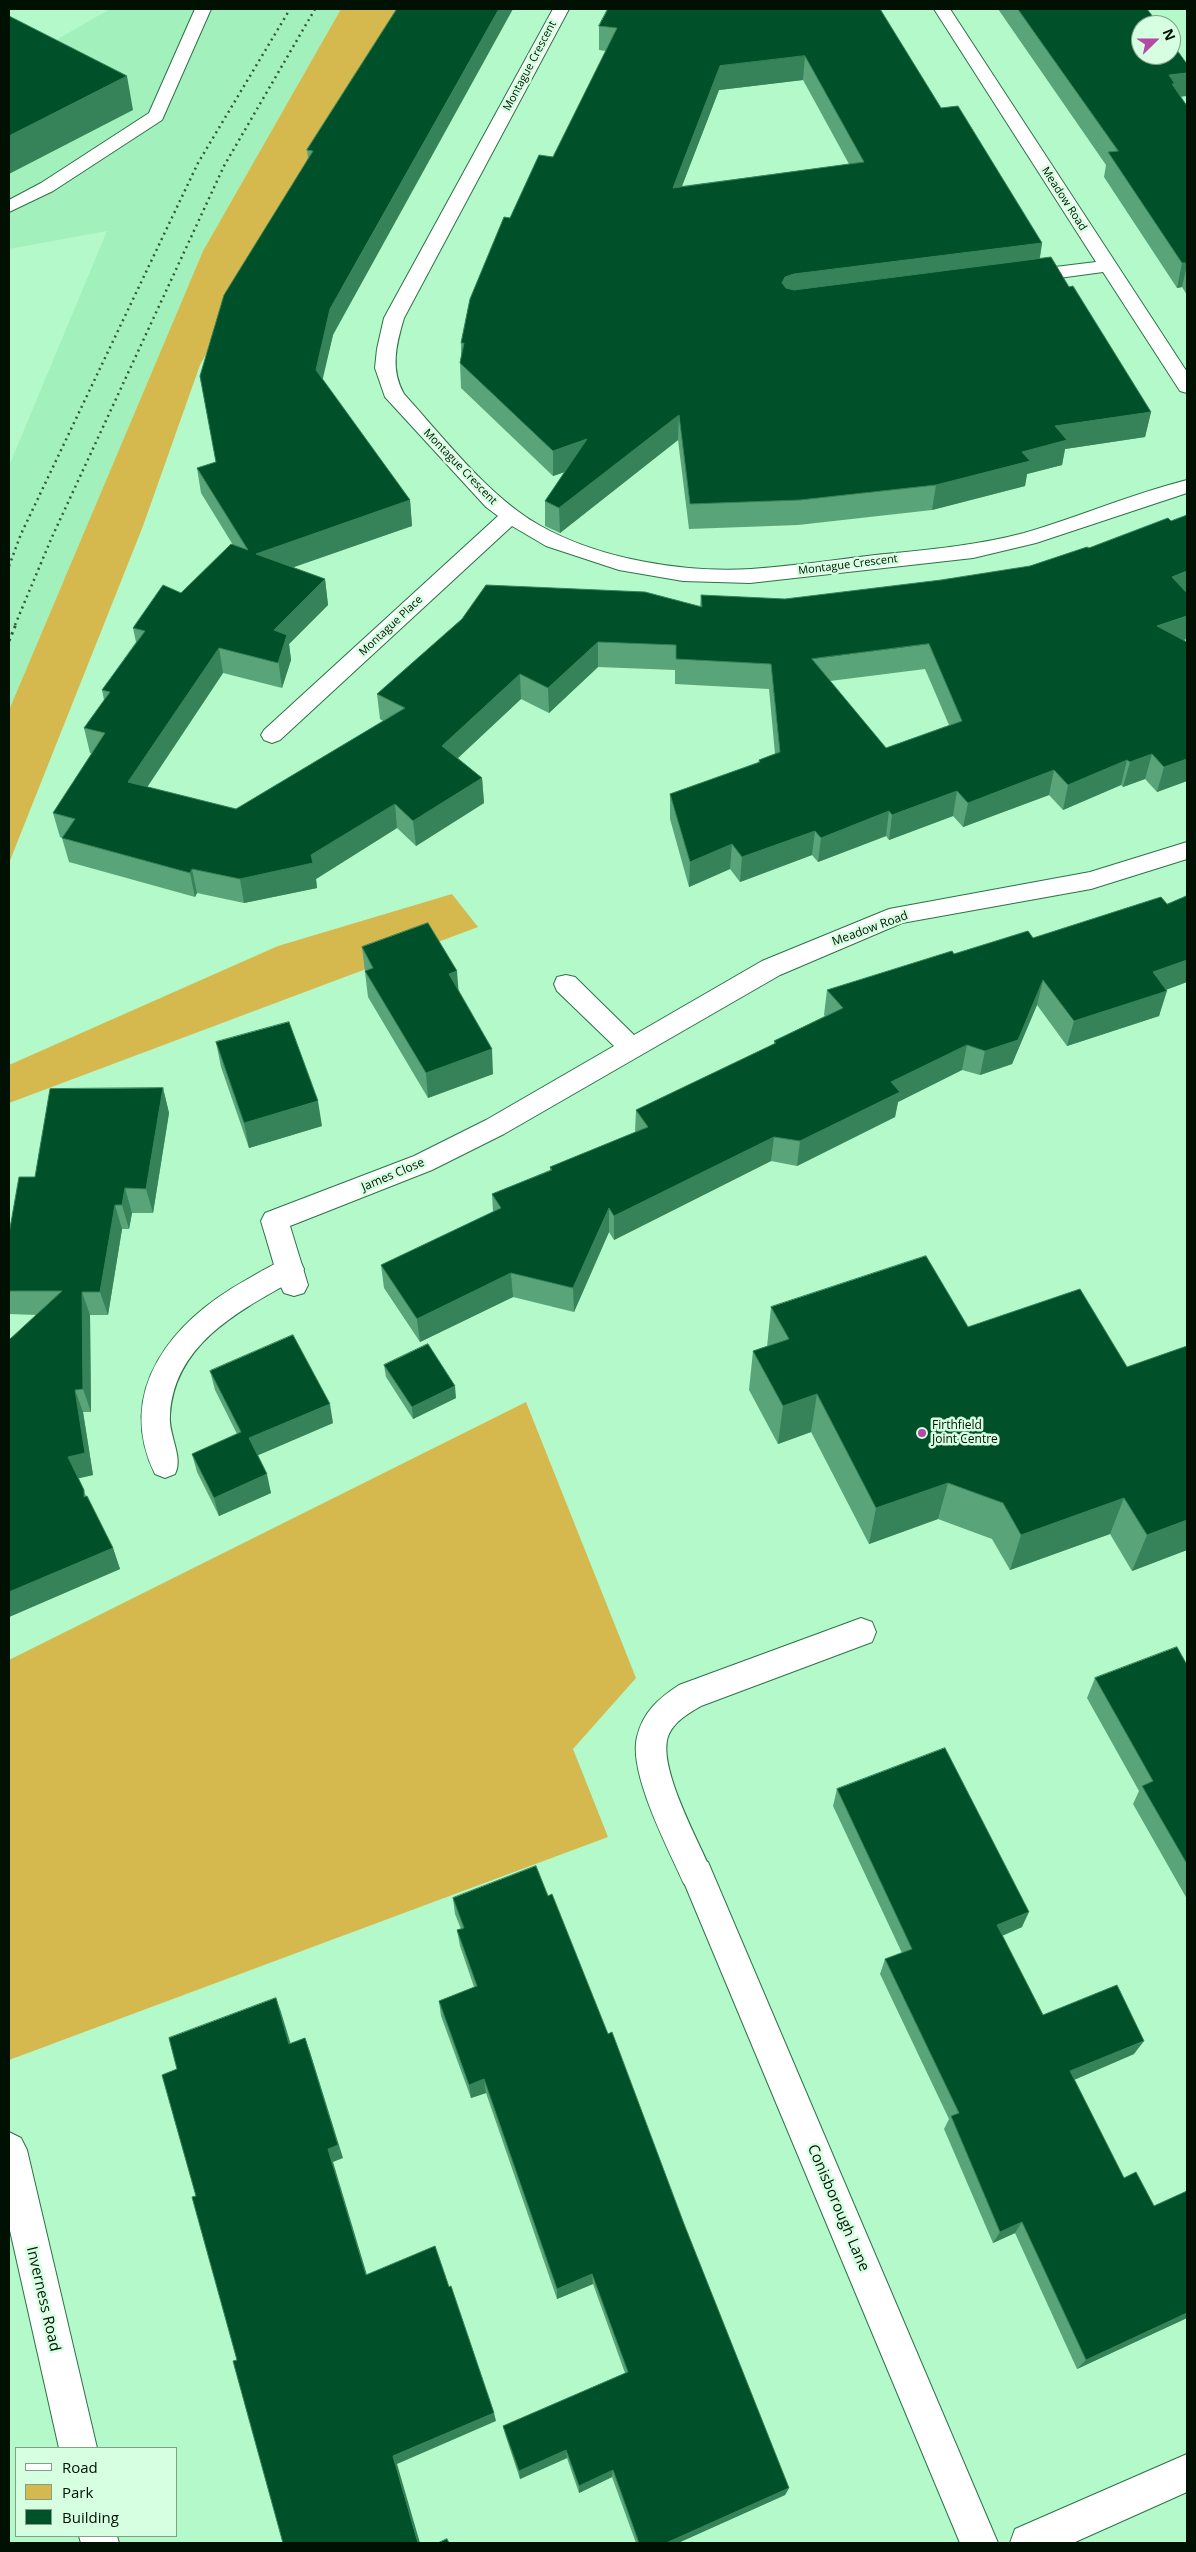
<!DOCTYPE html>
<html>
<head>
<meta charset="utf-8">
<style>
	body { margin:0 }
	#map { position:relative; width:1196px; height:2552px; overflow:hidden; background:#b3f9c9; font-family:"Open Sans",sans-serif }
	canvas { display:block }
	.frame { position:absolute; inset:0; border:10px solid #001103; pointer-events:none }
	.legend { position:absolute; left:15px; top:2447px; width:162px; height:90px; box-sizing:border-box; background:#d6ffe1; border:1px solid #80a088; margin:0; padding:6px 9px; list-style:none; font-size:15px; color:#001103 }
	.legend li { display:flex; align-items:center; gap:10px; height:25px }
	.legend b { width:25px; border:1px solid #80a088 }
	.north { position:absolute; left:1131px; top:15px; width:50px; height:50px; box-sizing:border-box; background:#d6ffe1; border:1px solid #80a088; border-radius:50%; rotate:68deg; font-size:14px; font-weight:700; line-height:20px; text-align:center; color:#001103 }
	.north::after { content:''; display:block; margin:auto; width:18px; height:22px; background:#b749a6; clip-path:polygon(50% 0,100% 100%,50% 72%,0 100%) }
</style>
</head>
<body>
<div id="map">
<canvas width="1196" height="2552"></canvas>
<div class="frame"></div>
<ul class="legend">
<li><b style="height:6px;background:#fff"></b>Road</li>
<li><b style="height:14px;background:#d6b94e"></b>Park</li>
<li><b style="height:14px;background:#005029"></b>Building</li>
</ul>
<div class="north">N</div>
</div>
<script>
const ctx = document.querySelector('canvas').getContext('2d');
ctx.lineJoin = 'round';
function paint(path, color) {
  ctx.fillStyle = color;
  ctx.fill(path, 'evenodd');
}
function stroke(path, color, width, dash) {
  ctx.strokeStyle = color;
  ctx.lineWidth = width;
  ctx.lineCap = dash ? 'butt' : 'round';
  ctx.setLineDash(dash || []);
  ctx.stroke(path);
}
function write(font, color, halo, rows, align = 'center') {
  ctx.font = font + ' "Open Sans",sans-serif';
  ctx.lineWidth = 5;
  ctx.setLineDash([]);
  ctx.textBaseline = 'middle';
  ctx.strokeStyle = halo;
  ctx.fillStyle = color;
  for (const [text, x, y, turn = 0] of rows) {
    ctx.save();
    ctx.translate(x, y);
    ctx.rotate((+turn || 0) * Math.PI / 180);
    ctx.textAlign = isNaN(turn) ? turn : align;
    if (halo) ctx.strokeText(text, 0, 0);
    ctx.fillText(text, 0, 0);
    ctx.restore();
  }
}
paint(new Path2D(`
	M110,9H341L203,251L9,710V466L107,231L9,249V67Z`), '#a2f1bc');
paint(new Path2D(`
	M341,9H404L258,259L200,365L143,526L9,863V710L203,251Z
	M452,894L478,927L9,1103V1065L278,946Z
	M526,1402L636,1678L573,1749L608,1837L9,2060V1660Z`), '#d6b94e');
const service = new Path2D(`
	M195,9H211L162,120L53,191L9,212V200L41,183L149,113Z
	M290,1258L300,1261L304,1269L300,1277C244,1308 174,1342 170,1415C168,1435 184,1457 175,1474L165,1478L155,1474C114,1389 174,1320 246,1280C260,1272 274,1263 290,1258Z
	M861,1618L872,1622L876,1632L872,1642L701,1706C689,1713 675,1721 669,1734C655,1764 700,1843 712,1873L708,1884L696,1889L684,1884C669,1850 628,1773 637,1737C643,1712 659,1698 679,1685Z`);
const minor = new Path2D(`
	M553,9H569L404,318C396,345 390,369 404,394C443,437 489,497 539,525C598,559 684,573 751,569C793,566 834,560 875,555C925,550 975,546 1024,533C1079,517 1131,494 1187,480V493L1036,543L973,558L750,583L683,581L619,570L546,546L512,526L280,740L272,743L264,740L261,735L264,730L498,516L486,507L385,397L375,368L377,349L384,318Z
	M934,9H950L1187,372V393L1180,391L1103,272L1022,283L1015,281L1013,277L1015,273L1022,271L1096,262Z
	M1187,842V859L1091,889L902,923L780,975L504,1134L432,1170L290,1226L308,1285L304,1293L294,1296L284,1293L280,1285L261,1221L265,1213L414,1156L486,1120L614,1046L557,991L554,984L557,977L566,975L575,977L634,1035L762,961L889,909L1090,872Z
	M696,1857L708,1862L998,2543H960L680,1873L684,1862Z
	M9,2132L21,2138L27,2150L97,2448H59L9,2226Z
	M1187,2454V2492L1073,2543H1010L1015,2529Z
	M79,2536H117L119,2543H81Z`);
stroke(service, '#2d7248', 2);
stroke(minor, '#2d7248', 2);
paint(service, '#fff');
paint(minor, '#fff');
stroke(new Path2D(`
	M9,566L21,534L198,163L290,9
	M15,625L52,537L224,166L315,9`), '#36573f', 2.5, [2, 4]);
stroke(new Path2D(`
	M9,641L16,624`), '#36573f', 3, [2.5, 4.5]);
paint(new Path2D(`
	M397,9L333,335L322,379L410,500L412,526L292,567L325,579L328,605L289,644L291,660L282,688L223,673L147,787L236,809L383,721L380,719L377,694L700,607L701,595L1183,640L1187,642V781L1157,792L1145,779L1123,787L1121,785L1063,810L1049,795L963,827L953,816L889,840L886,836L818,862L812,855L740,882L730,869L689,887L670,819V794L758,763L759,760L775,754L769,689L675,684V670L598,667L549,713L521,699L458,758L482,778L484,803L416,846L397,828L316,879L317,888L244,903L197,893L195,897L69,862L62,838L60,837L53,813L92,753H90L84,728L104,700L102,690L136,642L133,628L181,593L233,545L201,493L197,468L216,462L200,376L308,158L307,150ZM925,669L949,725L886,748L830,681Z
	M880,9L941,108L1042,243L1040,258L1069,287L1151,412L1145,437L1065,449L1062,465L1027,474L1025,486L932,510L798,525L689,529L678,440L560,533L545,526V501L565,472L553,476L461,388L460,363L461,356V343L510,218L553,157L606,51L599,50V26ZM803,80L849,164L682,186L719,90Z
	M998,9H1147L1181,97L1187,106V295L1182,287L1177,288L1104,177L1106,165Z
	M1187,896V982L1166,990L1159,1016L1067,1046L1037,1005L1012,1064L980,1075L962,1070L898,1102L895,1117L797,1166L771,1161L614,1240L609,1232L574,1312L513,1297L420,1342L384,1288L381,1265L493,1212L492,1194L550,1170V1167L635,1132L636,1110L774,1044V1041L825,1016L824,1015L827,990L954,954L1033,938L1167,904Z
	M362,947L459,991L493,1074L428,1098L368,997Z
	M216,1042L322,1126L249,1148L221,1067Z
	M163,1088L169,1113L153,1213H132L129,1229H122L108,1315H90L91,1412H83L93,1475L78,1478L86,1496L113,1548L120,1569L9,1617L37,1315L9,1314V1234L35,1177Z
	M771,1307L968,1327L1127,1367L1187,1346V1550L1132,1571L1110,1534L1010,1570L992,1539L938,1519L869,1544L811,1432L778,1444L749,1390L753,1351L767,1347Z
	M384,1365L456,1398L413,1419L386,1377Z
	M210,1371L333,1423L258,1455L271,1493L219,1516L197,1472L192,1454L237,1434L215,1390Z
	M1187,1665V1899L1133,1804L1139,1791L1087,1698L1095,1678Z
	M837,1789L1022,1927L1002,1936L1043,2015L1134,2054L1074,2080L1124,2178L1154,2206L1187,2191V2318L1077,2369L1015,2233L993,2243L944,2129L949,2119L880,1974L885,1959L902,1953L833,1806Z
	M548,1896L684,2224L789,2488L785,2495L678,2543H636L612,2477L579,2493L567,2458L520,2479L505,2434L503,2426L625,2373L593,2284L557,2299L486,2093L471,2098L441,2016L439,2001L474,1987L460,1946L457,1930L461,1929L455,1914L453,1898Z`), '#5aa479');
paint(new Path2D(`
	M499,9H513L333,335L319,395L316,370L330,309Z
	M805,56L803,80L719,90L672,212L673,188L720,66Z
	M1187,73V96L1172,98L1169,75Z
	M127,76L133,110L9,174V136Z
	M1042,243L1038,268L780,308L782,283L785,277L794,274Z
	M1182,263H1187V265L1182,287L1177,288Z
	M1151,412L1145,437L1065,449L1062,465L1027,474L1025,486L932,510L936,485L1022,452L1055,426Z
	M679,415L678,440L560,533L559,508Z
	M587,439L588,464L553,476V451Z
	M410,500L412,526L260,579L256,554Z
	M1187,571V594L1172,577Z
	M325,579L328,605L289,644L291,660L282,688L274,630Z
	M1187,616V639L1150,651L1157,626Z
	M598,642V667L549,713L548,688Z
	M219,648L223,673L134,807L128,782Z
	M520,674L521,699L444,771L442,746Z
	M1152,754L1145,779L1123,787L1130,762Z
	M1187,759V781L1157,792L1164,767Z
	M1127,760L1121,785L1063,810L1068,785Z
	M1054,770L1049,795L963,827L968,803Z
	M482,778L484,803L416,846L413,821Z
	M957,791L953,816L889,840L892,815Z
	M395,804L397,828L316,879L317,888L244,903L240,879L311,855Z
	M889,811L886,836L818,862L821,838Z
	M815,831L812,855L740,882L742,857Z
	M732,844L730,869L689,887L690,862Z
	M192,869L197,893L195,897L190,873Z
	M1187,960V982L1146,997L1167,991L1159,1016L1067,1046L1074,1021L1153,972Z
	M457,971L459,997L449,974Z
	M1043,980L1037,1005L1012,1064L980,1075L985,1051Z
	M967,1045L962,1070L898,1102L895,1117L797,1166L800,1141L891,1082Z
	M492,1049L493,1074L428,1098L426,1073Z
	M163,1088L169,1113L153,1213L146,1189Z
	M318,1101L322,1126L249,1148L244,1123Z
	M774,1137L771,1161L614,1240V1216Z
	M125,1188L132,1213L129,1229L122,1205Z
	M115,1205L122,1229L108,1315L100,1292Z
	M609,1208V1232L574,1312L573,1288Z
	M511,1273L513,1297L420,1342L417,1319Z
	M82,1292L90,1315L91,1412L83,1389Z
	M455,1386L456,1398L413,1419L412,1407Z
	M75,1390L83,1412L93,1475L76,1479L68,1457Z
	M817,1394L811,1432L778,1444L783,1406Z
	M330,1404L333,1423L254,1457L249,1438Z
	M267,1474L271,1493L219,1516L214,1498Z
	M948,1483L938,1519L869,1544L876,1508Z
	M1124,1498L1110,1534L1010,1570L1021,1535Z
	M1187,1520V1550L1132,1571L1147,1535Z
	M113,1548L120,1569L9,1617V1592Z
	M1029,1912L1022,1927L990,1941L997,1925Z
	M276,1998L281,2012L295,2058L289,2044Z
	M305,2038L310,2052L343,2158L333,2162L370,2285L366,2275L328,2149Z
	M1144,2041L1134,2054L1062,2085L1070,2071Z
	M484,2079L486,2093L471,2098L469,2085Z
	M1022,2222L1015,2233L993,2243L1000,2232Z
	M592,2274L593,2284L557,2299V2289Z
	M1187,2313V2318L1077,2369L1086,2360Z
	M494,2413L496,2421L397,2464L420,2543H418L393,2456Z
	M566,2450L567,2458L520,2479L519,2471Z
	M613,2470L612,2477L579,2493V2486Z
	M789,2488L785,2495L678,2543H666Z`), '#368359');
const building = new Path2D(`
	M397,9H499L330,309L316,370L410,500L256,554L325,579L274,630L287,635L278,663L219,648L128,782L236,809L405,708L377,694L462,619L486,585L645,592L702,607L701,595L785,599L941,580L1030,566L1087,547L1089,548L1168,518L1171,521L1187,515V571L1172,577L1187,593V616L1157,626L1187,642V759L1164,767L1152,754L1130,762L1127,760L1068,785L1054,770L968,803L957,791L892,815L889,811L821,838L815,831L742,857L732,844L690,862L670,794L760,762L759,760L780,752L771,664L676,659V645L598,642L548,688L520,674L442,746L482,778L413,821L395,804L311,855L313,863L240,879L192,869L190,873L62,838L75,819L53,813L105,733L84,728L110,692L102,690L145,631L133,628L163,585L181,593L231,544L248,550L197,468L216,462L200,376L224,295L313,151L307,150ZM929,644L962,721L886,748L812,659Z
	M608,9H880L941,108L958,106L1042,243L794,274L785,277L782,283L786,288L794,290L1051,257L1069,287L1073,286L1151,412L1055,426L1067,440L1022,452L1030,461L936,485L800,500L690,504L679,415L559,508L545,501L587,439L553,451L460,363L464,343H461L470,299L504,217L510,218L539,155L553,157L617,28L599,26ZM805,56L864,162L673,188L720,66Z
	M1018,9H1147L1159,25H1141V55H1171V42L1187,64V73L1169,75L1175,84H1172L1187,106V263H1182L1108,152L1118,151Z
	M9,16L127,76L9,136Z
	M1187,896V960L1153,972L1167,991L1074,1021L1043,980L1018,1040L985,1051L967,1045L891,1082L900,1092L800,1141L774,1137L614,1216L609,1208L573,1288L511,1273L417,1319L381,1265L501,1208L492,1194L552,1170L550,1167L648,1127L636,1110L776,1043L774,1041L843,1008L827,990L952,951L954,954L1028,931L1033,938L1161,897L1167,904Z
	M428,923L457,971L449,974L492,1049L426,1073L365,971L373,968L362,947Z
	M289,1022L318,1101L244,1123L216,1042Z
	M163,1088L146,1189L125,1188L122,1205H115L100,1292H82L83,1389L75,1390L85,1453L68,1457L84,1490V1497L87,1496L113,1548L9,1592V1340L62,1291H9V1234L19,1177H35L50,1089Z
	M926,1256L968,1327L1080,1289L1127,1367L1187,1346V1520L1147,1535L1124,1498L1021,1535L1003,1503L948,1483L876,1508L817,1394L783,1406L753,1351L789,1339L771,1307Z
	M293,1335L330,1404L249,1438L267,1474L214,1498L192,1454L241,1432L210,1371Z
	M428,1344L455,1386L412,1407L384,1365Z
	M1177,1647L1187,1665V1864L1142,1786L1153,1781L1095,1678Z
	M945,1748L1029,1912L997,1925L1043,2015L1117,1985L1144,2041L1070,2071L1124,2178L1136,2172L1154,2206L1187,2191V2313L1086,2360L1022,2222L1000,2232L951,2116L959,2113L885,1959L912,1949L837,1789Z
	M536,1866L548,1896L552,1894L608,2034L612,2032L684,2224L789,2488L666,2543H639L613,2470L579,2486L566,2450L519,2471L503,2426L628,2372L592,2274L557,2289L484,2079L469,2085L439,2001L477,1986L457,1930L464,1928L453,1898Z
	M276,1998L289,2044L305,2038L338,2145L328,2149L366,2275L435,2246L449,2287L451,2286L494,2413L393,2456L418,2543H283L233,2361L237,2360L192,2197L196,2196L162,2075L177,2069L169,2038Z
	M447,2539L449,2543H438Z`);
paint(building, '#005029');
stroke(building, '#368359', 1);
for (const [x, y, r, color] of [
	[922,1433,5,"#b749a6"]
]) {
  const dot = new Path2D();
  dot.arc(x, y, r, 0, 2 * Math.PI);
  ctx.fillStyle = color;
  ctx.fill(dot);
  stroke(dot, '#d6ffe1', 2);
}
write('11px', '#001103', '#d6ffe1', [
	["Montague Crescent",530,66,-62],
	["Meadow Road",1064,199,57],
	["Montague Crescent",460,467,46],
	["Montague Crescent",848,565,-7],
	["Montague Place",391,626,-43]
]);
write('12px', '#001103', '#d6ffe1', [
	["Meadow Road",870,929,-20],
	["James Close",393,1175,-23]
]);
write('12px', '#001103', '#d6ffe1', [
	["Firthfield",932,1426],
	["Joint Centre",932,1440]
], 'left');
write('15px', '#001103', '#d6ffe1', [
	["Conisborough Lane",838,2208,67],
	["Inverness Road",43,2299,77]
]);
</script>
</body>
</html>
